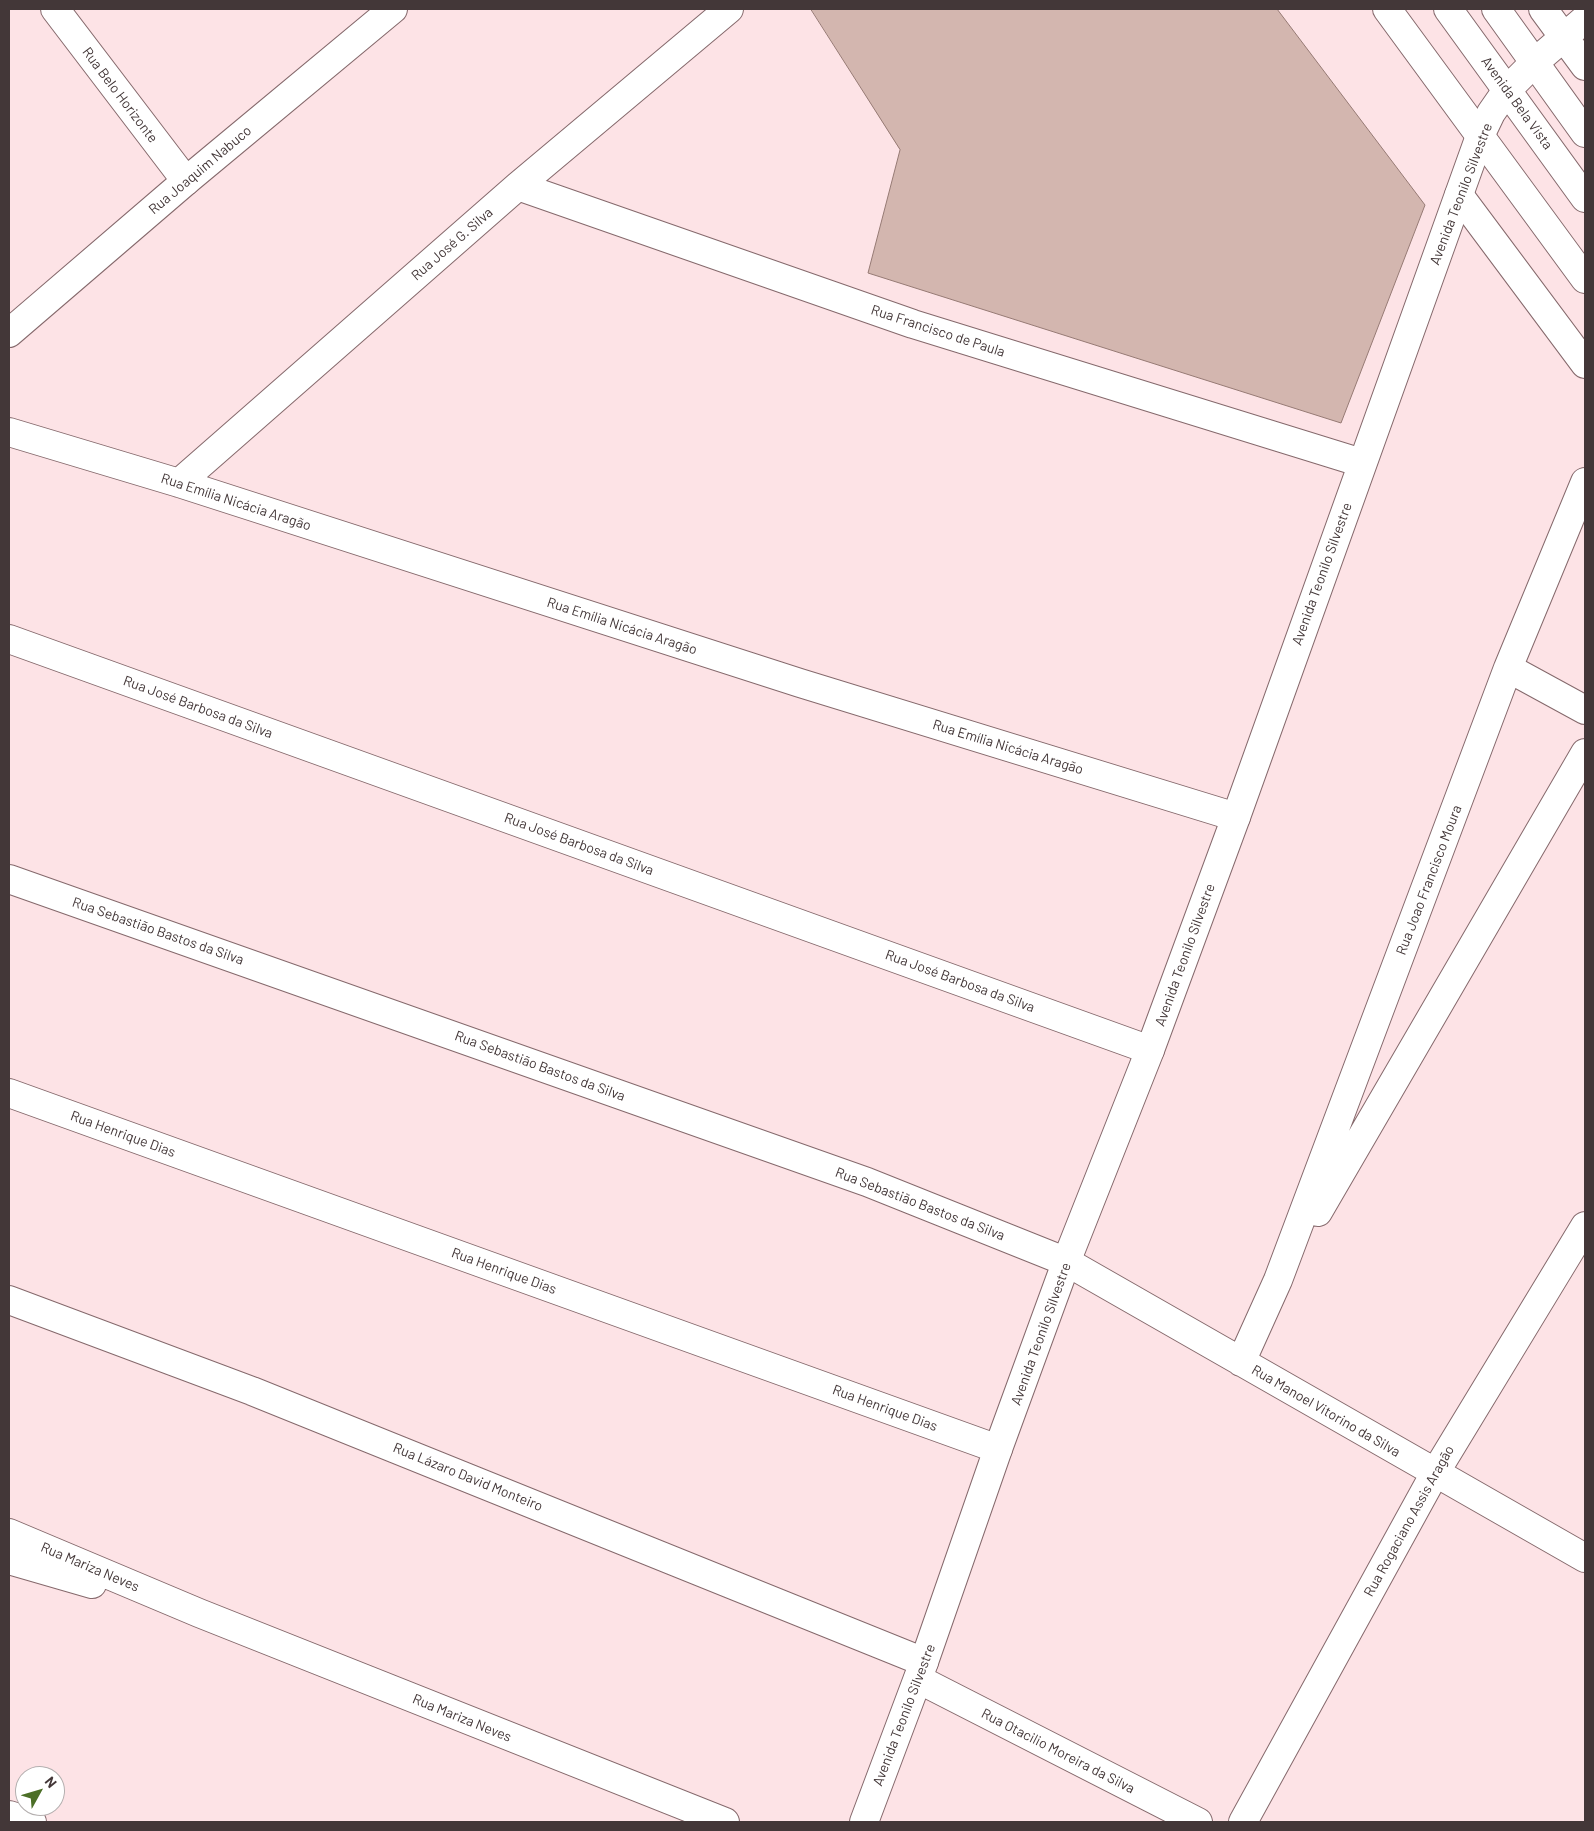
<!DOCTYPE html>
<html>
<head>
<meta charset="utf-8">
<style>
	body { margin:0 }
	#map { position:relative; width:1594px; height:1831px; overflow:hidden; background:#fde3e6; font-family:Barlow,sans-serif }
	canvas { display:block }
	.frame { position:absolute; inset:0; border:10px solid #433738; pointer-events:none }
	.north { position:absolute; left:15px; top:1766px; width:50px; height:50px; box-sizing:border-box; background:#fff; border:1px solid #b4afaf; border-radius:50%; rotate:51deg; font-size:14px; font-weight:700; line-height:20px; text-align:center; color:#433738 }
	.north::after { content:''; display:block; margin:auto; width:18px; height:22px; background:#4c6f27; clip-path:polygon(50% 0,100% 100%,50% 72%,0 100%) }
</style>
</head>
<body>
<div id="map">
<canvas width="1594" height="1831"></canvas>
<div class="frame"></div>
<div class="north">N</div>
</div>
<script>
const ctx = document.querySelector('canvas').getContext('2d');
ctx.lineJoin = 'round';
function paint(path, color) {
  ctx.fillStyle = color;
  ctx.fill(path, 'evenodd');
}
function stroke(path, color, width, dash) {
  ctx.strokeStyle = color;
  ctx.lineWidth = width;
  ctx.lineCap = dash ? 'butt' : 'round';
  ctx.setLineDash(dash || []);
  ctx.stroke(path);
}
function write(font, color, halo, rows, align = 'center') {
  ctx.font = font + ' Barlow,sans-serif';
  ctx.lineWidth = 4;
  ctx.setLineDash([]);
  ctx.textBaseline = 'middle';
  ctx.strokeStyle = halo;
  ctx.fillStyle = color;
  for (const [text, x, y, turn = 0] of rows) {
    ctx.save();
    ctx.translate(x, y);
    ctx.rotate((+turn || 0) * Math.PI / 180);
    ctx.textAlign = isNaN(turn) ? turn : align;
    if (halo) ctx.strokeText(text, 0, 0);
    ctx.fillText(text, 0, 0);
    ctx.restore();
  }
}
const building = new Path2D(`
	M811,9H1277L1425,205L1341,423L868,273L900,150Z`);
paint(building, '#d3b6af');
stroke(building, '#967a74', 1);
const minor = new Path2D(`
	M55,9L186,181
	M1387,9L1585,279
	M1543,9L1585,66
	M1535,62L1585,19
	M518,186L913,324L1362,463
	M1459,195L1585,364
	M9,432L179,483L800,683L1236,817
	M179,483L518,186L729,9
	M9,639L1150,1050
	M1508,668L1585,710
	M9,879L867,1182L1067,1262L1585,1558
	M9,1093L998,1449
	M1318,1212L1585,753
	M9,1300L252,1391L924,1662
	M1241,1362L1278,1280L1508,668L1585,482
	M9,1533L199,1613L725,1822
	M9,1560L92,1584
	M918,1679L1198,1822
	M9,1815L32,1822
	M1243,1822L1435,1473L1585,1226`);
const tertiary = new Path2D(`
	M9,333L186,181L393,9
	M864,1822L924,1662L998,1449L1070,1252L1150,1050L1236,817L1480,136L1491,113L1507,90L1535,62`);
const primary = new Path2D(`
	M1448,9L1585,198
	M1496,9L1585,133`);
stroke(minor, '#85696c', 30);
stroke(tertiary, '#85696c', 30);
stroke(primary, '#85696c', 30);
stroke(minor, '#fff', 28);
stroke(tertiary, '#fff', 28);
stroke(primary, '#fff', 28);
write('14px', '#433738', '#fff', [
	["Rua Belo Horizonte",120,95,53],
	["Avenida Bela Vista",1517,103,54],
	["Rua Joaquim Nabuco",200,170,-40],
	["Avenida Teonilo Silvestre",1461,194,-69],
	["Rua José G. Silva",452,244,-41],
	["Rua Francisco de Paula",938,331,18],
	["Rua Emília Nicácia Aragão",236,502,18],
	["Avenida Teonilo Silvestre",1322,574,-70],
	["Rua Emília Nicácia Aragão",622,626,18],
	["Rua José Barbosa da Silva",198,707,20],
	["Rua Emília Nicácia Aragão",1008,747,17],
	["Rua José Barbosa da Silva",579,844,20],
	["Rua Joao Francisco Moura",1429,880,-69],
	["Rua Sebastião Bastos da Silva",158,931,19],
	["Avenida Teonilo Silvestre",1185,955,-70],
	["Rua José Barbosa da Silva",960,981,20],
	["Rua Sebastião Bastos da Silva",540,1066,20],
	["Rua Henrique Dias",123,1134,20],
	["Rua Sebastião Bastos da Silva",920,1204,21],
	["Rua Henrique Dias",504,1271,20],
	["Avenida Teonilo Silvestre",1041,1334,-70],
	["Rua Henrique Dias",885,1408,20],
	["Rua Manoel Vitorino da Silva",1326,1411,30],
	["Rua Lázaro David Monteiro",468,1477,22],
	["Rua Rogaciano Assis Aragão",1409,1521,-61],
	["Rua Mariza Neves",90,1567,23],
	["Avenida Teonilo Silvestre",904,1715,-69],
	["Rua Mariza Neves",462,1718,22],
	["Rua Otacilio Moreira da Silva",1058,1751,27]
]);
</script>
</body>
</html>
